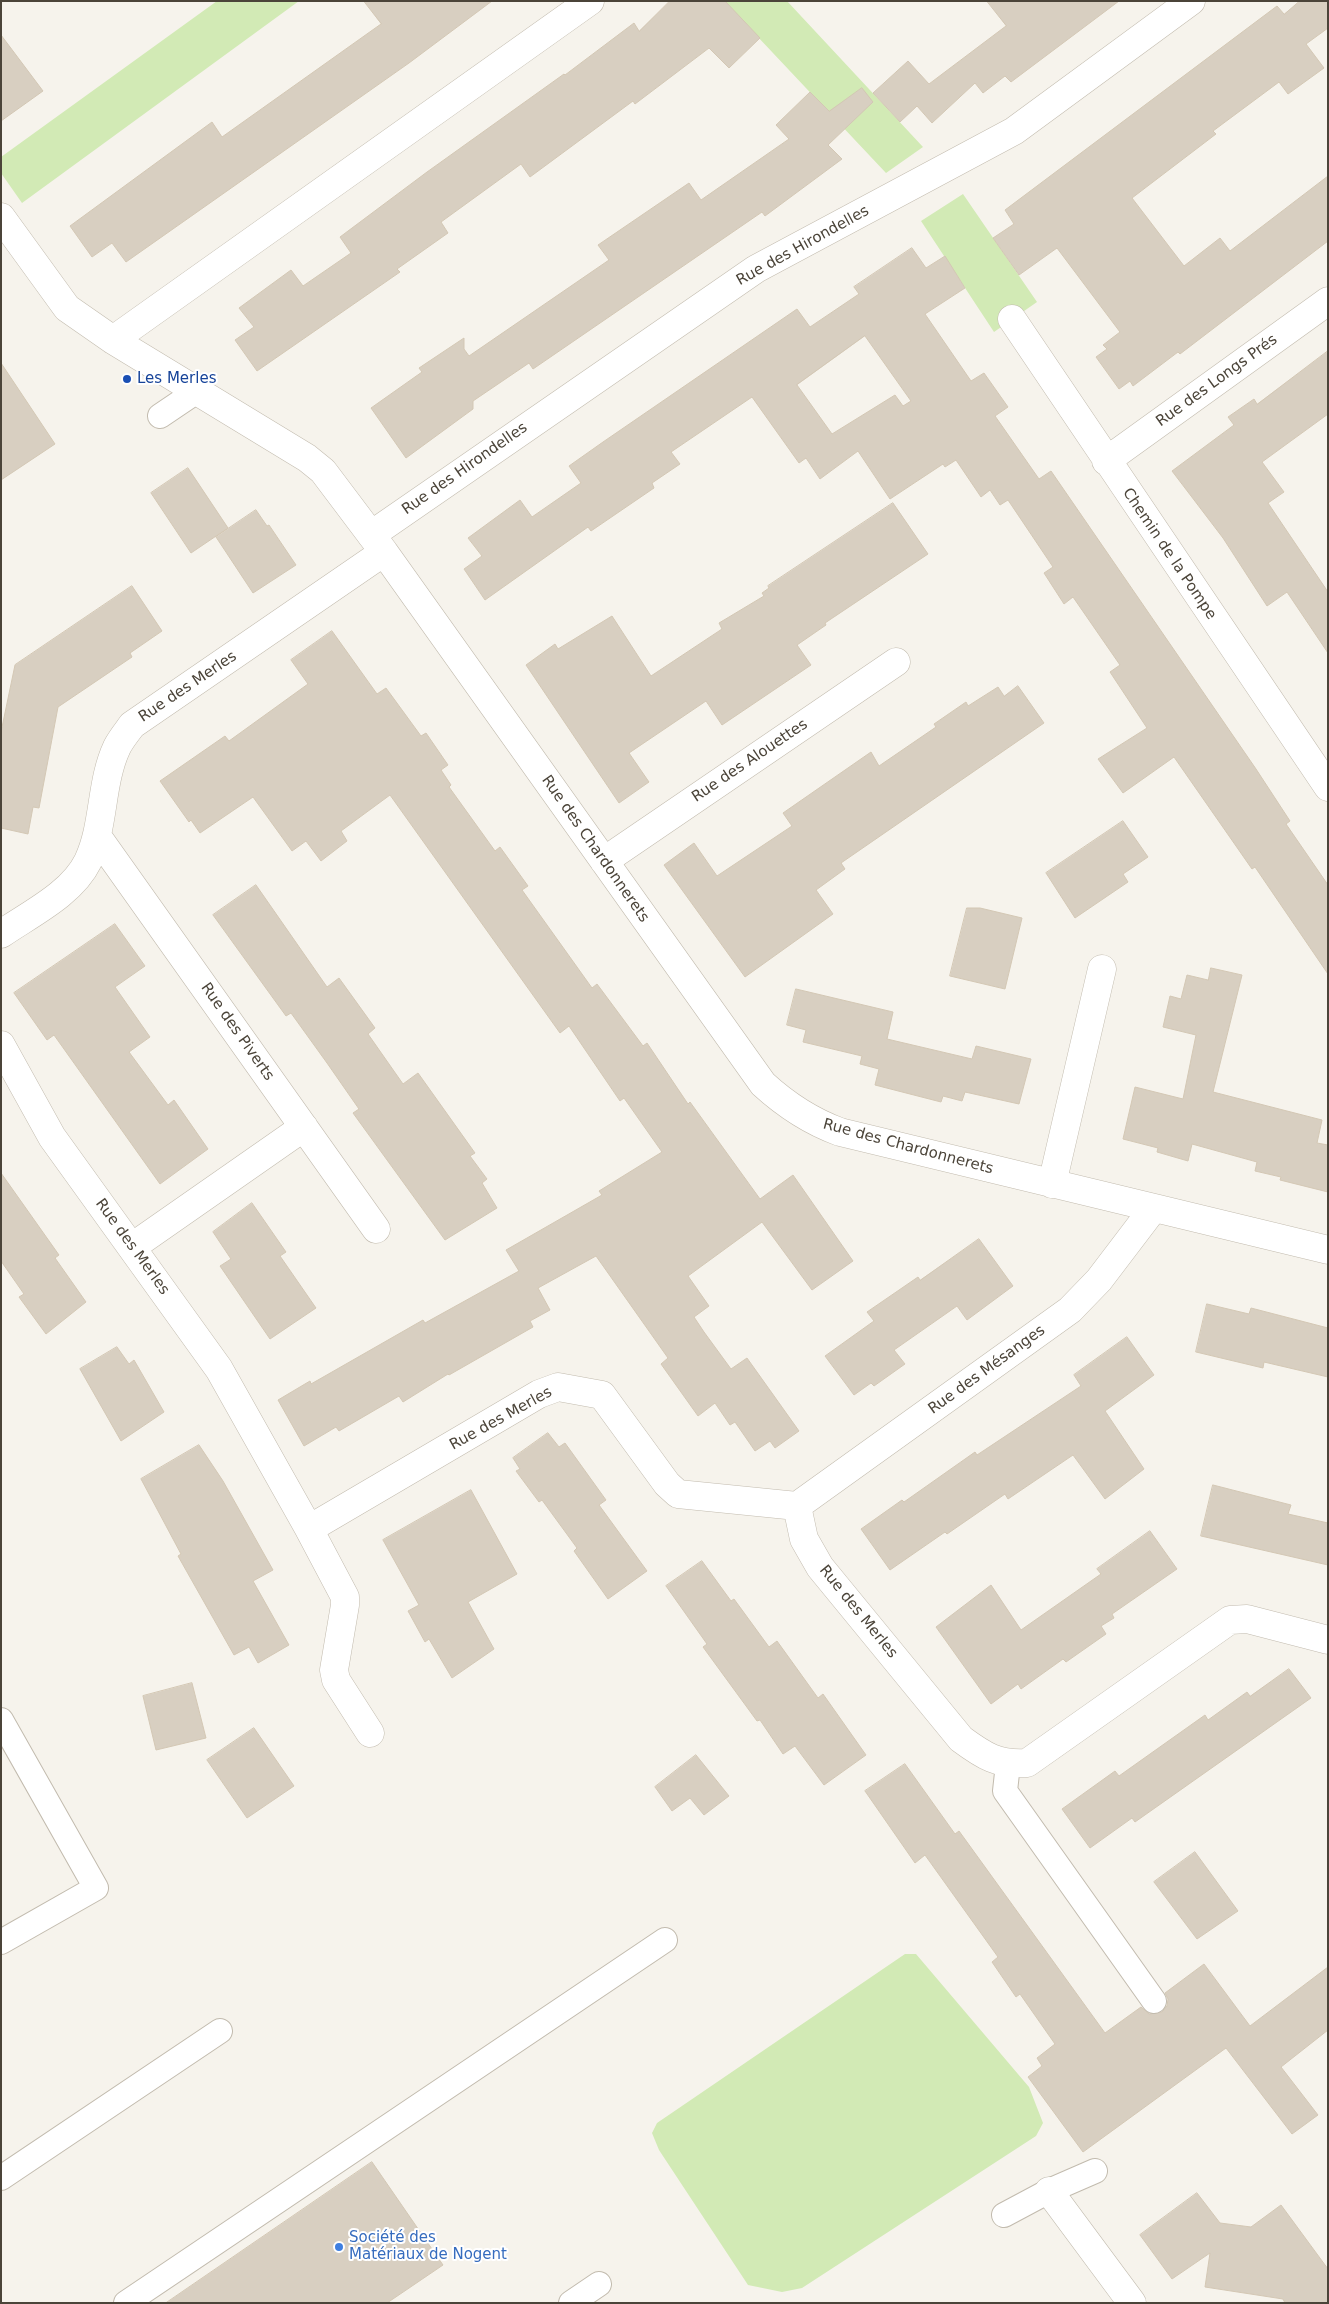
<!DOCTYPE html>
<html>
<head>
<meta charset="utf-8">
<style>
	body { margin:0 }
	#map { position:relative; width:1329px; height:2304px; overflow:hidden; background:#f6f3ec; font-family:"DejaVu Sans",sans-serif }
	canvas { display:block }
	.frame { position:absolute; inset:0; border:2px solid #4b4439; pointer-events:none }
</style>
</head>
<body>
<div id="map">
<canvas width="1329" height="2304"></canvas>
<div class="frame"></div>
</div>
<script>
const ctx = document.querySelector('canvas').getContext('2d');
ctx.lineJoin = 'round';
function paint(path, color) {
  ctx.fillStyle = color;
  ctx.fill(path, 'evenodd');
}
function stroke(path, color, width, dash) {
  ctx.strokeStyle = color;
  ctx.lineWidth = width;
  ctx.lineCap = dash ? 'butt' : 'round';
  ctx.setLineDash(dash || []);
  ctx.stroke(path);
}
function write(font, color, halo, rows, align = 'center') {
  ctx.font = font + ' "DejaVu Sans",sans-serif';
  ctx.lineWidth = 4;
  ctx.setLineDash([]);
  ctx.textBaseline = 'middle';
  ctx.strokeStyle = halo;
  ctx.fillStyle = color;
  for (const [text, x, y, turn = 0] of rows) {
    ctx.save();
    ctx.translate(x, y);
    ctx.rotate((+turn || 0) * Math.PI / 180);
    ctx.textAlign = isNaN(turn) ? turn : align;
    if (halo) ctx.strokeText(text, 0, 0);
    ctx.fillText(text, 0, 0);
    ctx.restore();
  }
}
paint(new Path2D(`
	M217,1H299L22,203L1,173V157Z
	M724,1H787L923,147L886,173Z
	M963,194L1037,302L994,332L921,221Z
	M905,1954H916L1029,2087L1043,2123L1036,2136L802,2288L782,2292L748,2285L659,2150L652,2133L657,2123Z`), '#d2eab5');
const building = new Path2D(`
	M364,1H492L409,63L126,262L112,243L92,257L70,226L212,122L222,137L381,24Z
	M670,1H725L760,38L729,68L709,48L635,104L633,101L530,177L521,164L441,222L448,233L397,269L400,272L257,371L235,340L254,327L239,308L291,270L303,286L351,253L340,237L427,172L564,74L565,75L634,23L639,31Z
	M987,1H1119L1011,82L1005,76L983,93L975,83L932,123L917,106L900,122L873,93L908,61L929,84L1006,26Z
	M1300,1H1328V28L1306,44L1324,68L1288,94L1279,82L1213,131L1216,134L1132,198L1184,266L1220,238L1230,251L1328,176V241L1180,354L1178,352L1133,386L1130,381L1119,389L1096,357L1107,349L1103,345L1120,332L1057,248L1019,275L993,238L1014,224L1005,210L1277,6L1284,14Z
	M1,35L43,91L1,121Z
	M862,88L873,102L828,145L842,159L765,216L762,212L533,369L529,363L473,401V409L406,458L371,408L422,372L419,368L464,338V349L469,356L609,260L598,245L689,183L701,200L789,139L776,125L810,92L829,111Z
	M912,248L926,268L945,256L965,288L925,314L971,381L984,373L1008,407L995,416L1039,479L1051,471L1256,769L1290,821L1286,824L1328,885V974L1255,867L1252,869L1174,757L1123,793L1098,759L1147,728L1110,672L1120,665L1073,597L1064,604L1044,573L1053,567L1008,500L1000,505L990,490L981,497L956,460L945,467L943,464L890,499L858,451L820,479L806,458L799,463L752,397L671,452L680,464L652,483L654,488L591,531L588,527L485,600L464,569L482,556L468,538L520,500L532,517L581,483L569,466L603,442L797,309L810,327L859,294L854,287ZM865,336L911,401L903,406L895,395L832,434L797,385Z
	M1328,351V414L1262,462L1284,492L1268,503L1328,592V653L1287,592L1267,606L1223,538L1172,471L1234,425L1228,417L1254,399L1257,404Z
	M1,363L55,444L1,480Z
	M188,468L228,528L191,553L151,493Z
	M893,503L928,554L825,623L826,625L797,645L811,665L722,725L706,701L629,753L649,782L619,803L526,665L555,644L558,649L612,616L651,676L722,629L719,623L764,596L762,593L769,588L768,586Z
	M256,510L267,526L269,525L296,565L253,593L216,537Z
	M132,586L162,631L130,653L132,657L58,707L39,808L33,807L28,834L1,828V732L15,665Z
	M332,631L377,694L386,688L421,736L426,733L448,765L441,770L451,785L449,787L495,851L500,847L528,886L522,890L592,988L597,984L643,1046L647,1043L688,1104L690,1102L760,1199L793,1175L853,1261L812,1290L762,1222L688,1276L709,1306L694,1317L704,1332L731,1369L747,1358L799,1431L775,1448L770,1441L755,1451L735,1422L730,1425L715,1403L698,1416L661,1364L668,1358L596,1256L538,1288L550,1310L530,1321L533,1327L449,1375L448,1374L403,1402L399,1396L339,1431L336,1427L304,1446L278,1400L310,1381L311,1384L423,1320L425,1323L519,1271L506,1250L602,1195L599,1191L662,1152L624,1098L620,1101L569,1026L560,1033L390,795L341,831L347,841L321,861L306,841L292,851L253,797L200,833L191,820L189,822L160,781L225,736L229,741L308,684L291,660Z
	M1018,686L1044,723L841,863L845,869L816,890L833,914L745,977L664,865L694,843L717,876L792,826L783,813L871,752L879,766L936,727L934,724L966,702L968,706L998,687L1004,696Z
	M1123,821L1148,857L1123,874L1128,882L1075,918L1046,873Z
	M256,885L327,987L339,978L375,1028L368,1034L403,1084L418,1073L475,1153L470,1156L487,1179L482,1183L497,1208L445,1240L353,1113L359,1109L327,1063L291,1013L286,1016L213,915Z
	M967,908H980L1022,918L1005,989L950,976Z
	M115,924L145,966L115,987L150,1037L129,1052L168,1105L174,1100L208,1149L160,1184L54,1035L47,1040L14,993Z
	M1211,968L1242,975L1213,1092L1322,1120L1317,1143L1328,1145V1192L1280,1180L1281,1177L1255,1171L1257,1162L1192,1144L1188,1161L1157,1152L1158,1148L1123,1139L1135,1087L1183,1099L1196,1035L1163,1027L1170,996L1181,999L1187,975L1208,980Z
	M796,989L893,1012L887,1039L972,1059L976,1046L1031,1059L1019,1104L965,1092L962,1101L943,1096L941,1102L875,1085L879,1069L860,1064L862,1056L803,1042L806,1030L787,1025Z
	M1,1173L59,1255L55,1258L86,1302L46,1334L19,1297L24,1294L1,1261Z
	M252,1203L286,1252L280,1256L316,1308L270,1339L220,1266L231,1259L213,1232Z
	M979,1239L1013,1286L967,1320L957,1306L894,1350L905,1364L874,1386L871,1383L854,1395L825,1356L874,1321L867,1312L918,1277L920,1280Z
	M1207,1304L1249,1314L1251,1308L1328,1328V1377L1264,1362L1263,1368L1196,1352Z
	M1127,1337L1154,1375L1105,1411L1144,1469L1105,1499L1073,1455L1008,1499L1005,1494L947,1534L945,1532L890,1570L861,1529L902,1500L904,1502L975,1452L977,1455L1081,1386L1074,1375Z
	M117,1347L129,1364L134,1360L164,1412L121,1441L80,1369Z
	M548,1433L559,1447L565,1443L606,1500L599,1505L647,1571L608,1599L574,1551L577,1548L542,1500L539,1502L516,1471L520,1469L513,1458Z
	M199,1445L223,1481L273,1570L253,1581L289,1645L258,1663L249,1647L234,1655L178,1556L181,1554L141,1479Z
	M1213,1485L1291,1505L1288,1514L1328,1523V1565L1201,1536Z
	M471,1490L517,1574L468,1602L494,1649L452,1678L429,1639L425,1642L408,1611L419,1605L383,1540Z
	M1150,1531L1177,1569L1112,1614L1114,1618L1101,1626L1106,1634L1066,1662L1063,1659L1021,1689L1018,1684L991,1704L936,1627L991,1585L1021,1630L1101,1574L1097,1569Z
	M702,1561L731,1601L734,1599L769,1647L777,1641L818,1698L823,1694L866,1755L824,1785L795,1746L783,1754L760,1720L757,1721L703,1647L707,1644L666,1586Z
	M1289,1669L1311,1698L1135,1822L1132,1818L1090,1848L1062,1809L1115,1771L1119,1776L1205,1715L1208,1720L1247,1692L1250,1696Z
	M192,1683L206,1738L156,1750L143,1696Z
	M254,1728L294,1786L247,1818L207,1760Z
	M696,1755L729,1796L704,1815L690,1798L672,1811L655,1787Z
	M905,1764L955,1834L959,1831L1105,2033L1141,2007L1149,2014L1162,2012L1167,2006L1168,1999L1165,1993L1204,1964L1250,2026L1328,1967V2030L1281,2067L1318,2115L1292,2134L1226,2048L1083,2152L1028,2077L1042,2066L1037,2058L1055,2044L1020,1994L1016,1997L992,1962L998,1957L925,1855L915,1863L865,1791Z
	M1195,1852L1238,1911L1197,1939L1154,1882Z
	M372,2162L443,2265L387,2303H166Z
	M1197,2193L1220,2223L1251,2227L1281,2205L1328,2269V2303H1285L1283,2299L1205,2287L1210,2253L1172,2279L1140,2235Z`);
paint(building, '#d8cfc1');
stroke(building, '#d3c7b4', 1);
const lane = new Path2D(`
	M160,416L197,391
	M1,1720L96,1888L1,1942
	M1008,1764L1005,1791L1154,2001
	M1,2178L220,2031
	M1004,2215L1049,2191L1095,2171
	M126,2303L665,1940
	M571,2303L599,2284`);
const street = new Path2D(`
	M1,217L67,308L113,340L307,458L323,471L384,552L763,1084C787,1106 810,1121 840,1132L1328,1250
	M1012,319L1328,787
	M113,340L590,1
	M1106,461L1328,301
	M371,535L756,269L1014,131L1191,1
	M97,836L376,1229
	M604,861L896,662
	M1,934C30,914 72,894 88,861C105,825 100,783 117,747C121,739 127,732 132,725L384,552
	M1,1045L52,1137L219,1369L309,1529L539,1394L558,1387L602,1395L667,1484L678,1494L797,1506L804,1539L820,1567L961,1739C984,1756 998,1765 1027,1763L1230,1620L1247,1619L1328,1640
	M1052,1184L1102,969
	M132,1247L304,1127
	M797,1506L1070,1310L1099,1280L1153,1209
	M309,1529L345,1597V1605L334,1670L336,1680L370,1733
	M1049,2191L1132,2303`);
stroke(lane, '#c2bbae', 26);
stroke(street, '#c2bbae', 29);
stroke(lane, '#fff', 24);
stroke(street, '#fff', 28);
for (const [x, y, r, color] of [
	[127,379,5,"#1a4fb4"],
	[339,2247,5,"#3f7fe0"]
]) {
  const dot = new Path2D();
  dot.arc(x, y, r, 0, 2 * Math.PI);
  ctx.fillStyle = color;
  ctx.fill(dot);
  stroke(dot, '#fff', 2);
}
write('15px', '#4b4439', '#fff', [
	["Rue des Hirondelles",803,246,-29],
	["Rue des Longs Prés",1217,381,-36],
	["Rue des Hirondelles",465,469,-35],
	["Chemin de la Pompe",1169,554,56],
	["Rue des Merles",188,687,-34],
	["Rue des Alouettes",750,761,-34],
	["Rue des Chardonnerets",595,849,55],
	["Rue des Piverts",237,1032,55],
	["Rue des Chardonnerets",908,1147,15],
	["Rue des Merles",132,1247,54],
	["Rue des Mésanges",987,1370,-36],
	["Rue des Merles",501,1419,-29],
	["Rue des Merles",858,1612,51]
]);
write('15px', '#164399', '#fff', [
	["Les Merles",137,379]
], 'left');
write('15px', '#366cbe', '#fff', [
	["Société des",349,2238],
	["Matériaux de Nogent",349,2255]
], 'left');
</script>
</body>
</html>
